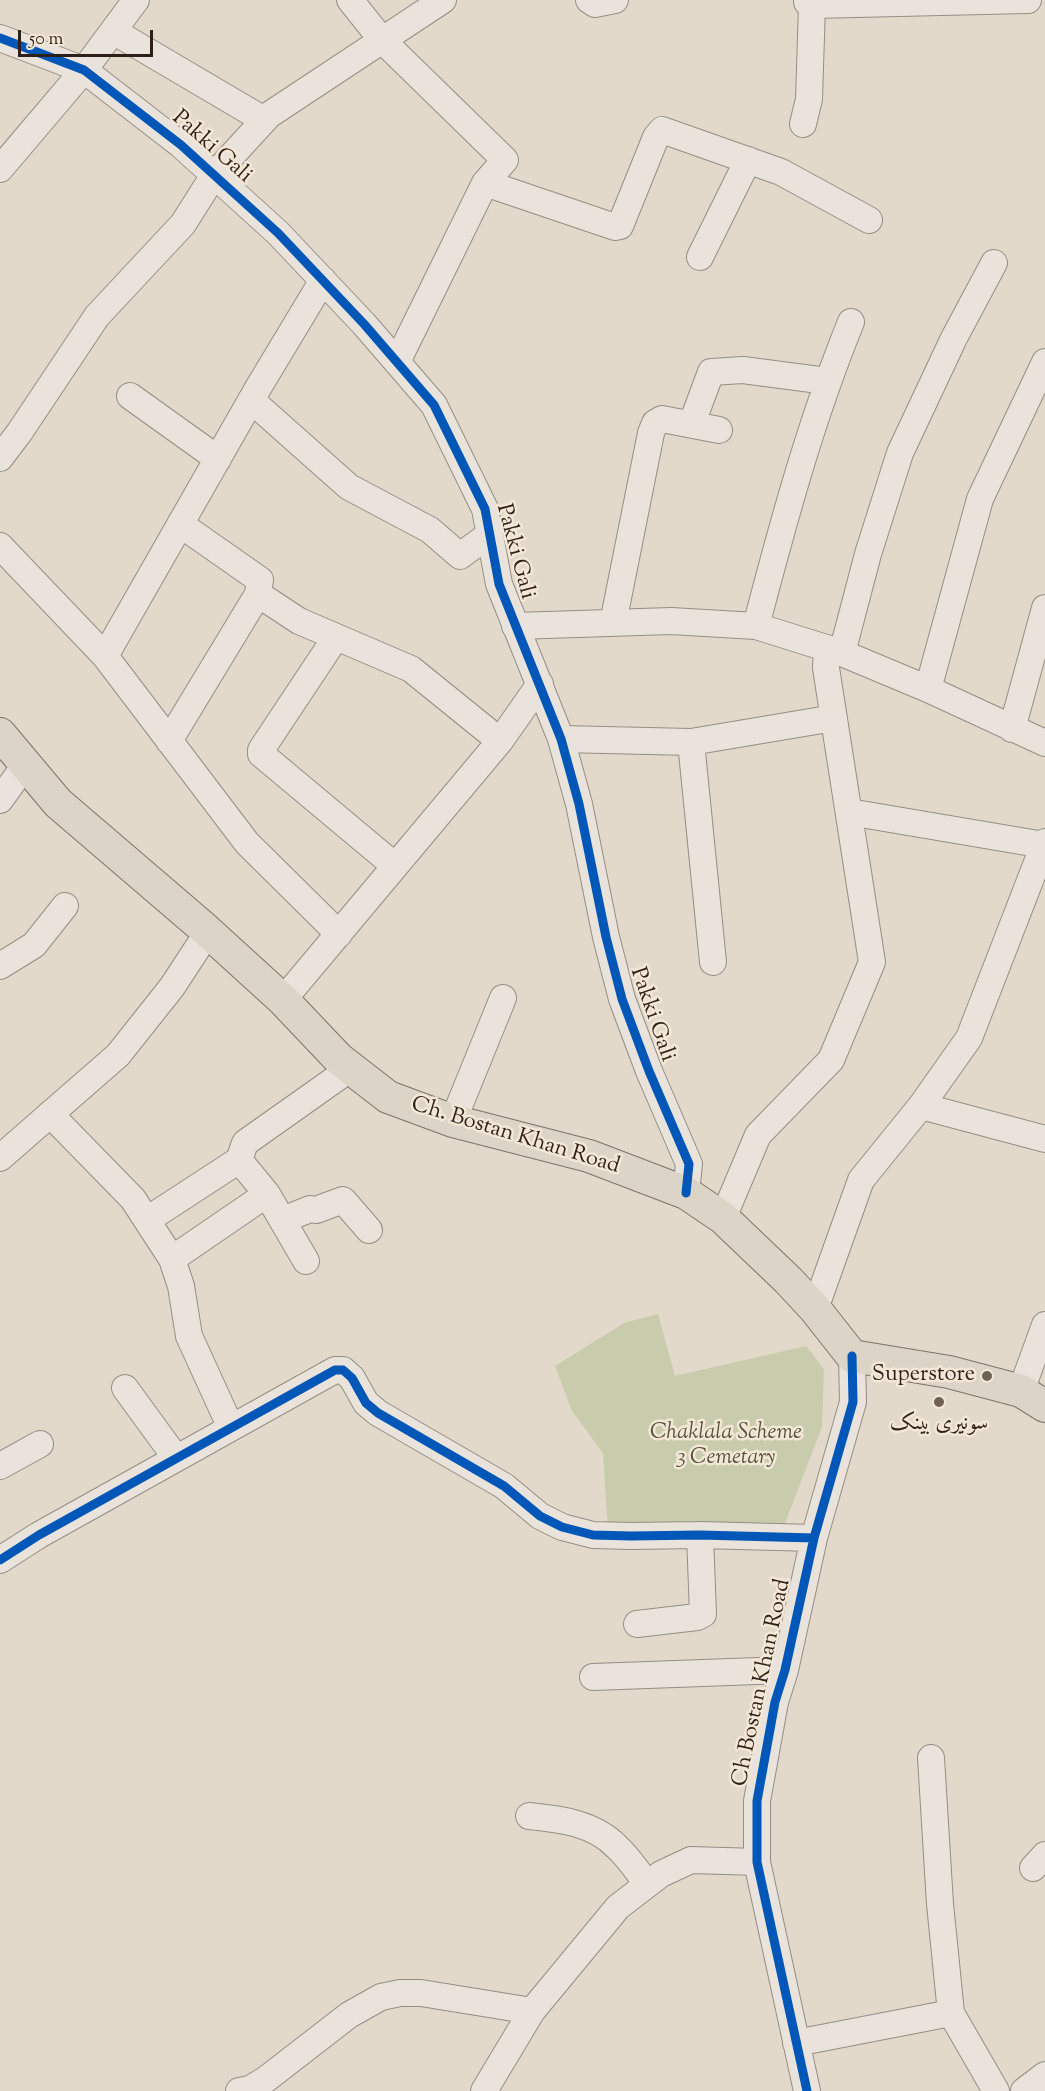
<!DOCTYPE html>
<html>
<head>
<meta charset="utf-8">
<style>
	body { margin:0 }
	#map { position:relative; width:1045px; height:2091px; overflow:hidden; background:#e2d9ca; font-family:"Sorts Mill Goudy",serif }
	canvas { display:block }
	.scale { position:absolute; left:18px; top:30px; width:135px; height:27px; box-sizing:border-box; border:3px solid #2f1f19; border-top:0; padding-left:8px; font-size:18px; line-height:21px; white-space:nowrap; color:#2f1f19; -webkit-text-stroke:4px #f3e7d6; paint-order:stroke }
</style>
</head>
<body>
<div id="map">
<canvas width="1045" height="2091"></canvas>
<div class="scale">50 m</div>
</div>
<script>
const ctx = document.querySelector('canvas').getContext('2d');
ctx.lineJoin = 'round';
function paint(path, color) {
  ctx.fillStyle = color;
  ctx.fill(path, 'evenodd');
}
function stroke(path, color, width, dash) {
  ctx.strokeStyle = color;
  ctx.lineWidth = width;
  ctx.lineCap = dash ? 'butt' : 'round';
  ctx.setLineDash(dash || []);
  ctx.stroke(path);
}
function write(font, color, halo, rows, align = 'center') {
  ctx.font = font + ' "Sorts Mill Goudy",Amiri,serif';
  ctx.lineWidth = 5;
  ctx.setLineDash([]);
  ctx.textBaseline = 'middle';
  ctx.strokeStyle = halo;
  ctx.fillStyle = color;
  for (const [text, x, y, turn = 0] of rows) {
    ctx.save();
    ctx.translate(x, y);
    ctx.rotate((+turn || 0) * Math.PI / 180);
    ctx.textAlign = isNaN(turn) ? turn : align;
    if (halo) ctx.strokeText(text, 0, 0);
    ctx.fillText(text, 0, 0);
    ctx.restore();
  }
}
paint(new Path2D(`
	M658,1314L675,1376L806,1346L824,1369L822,1427L784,1526L608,1531L603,1453L572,1411L555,1366L624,1323Z`), '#c8ccad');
const minor = new Path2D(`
	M350,0L382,40L505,160L485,183L397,362
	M589,0L595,4L615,0
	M807,0V2L812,5L1028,0
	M113,31L264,120
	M0,38L84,70L181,145L278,233L364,324L434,405L485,509L499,584L561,739L579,804L606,937L622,999L649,1071L689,1164L686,1193
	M803,124L809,99L812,5
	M0,169L84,70L136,0
	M485,183L615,227L620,226L656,137L662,130L781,172L869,220
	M700,257L748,160
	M130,396L218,459
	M251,400L349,487L430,530L460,556L490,534
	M692,423L711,372L743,370L827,381
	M0,458L19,433L97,316L183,224L214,175L269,115L443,0
	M0,546L105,656L247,843L339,934
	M258,594L299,621L411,669L500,741
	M613,623L651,433L655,423L662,419L719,430
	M515,626L671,621L756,626L842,653L928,689L1045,743
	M756,626C783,523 811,420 851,322
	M336,637L261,750V754L395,866
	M842,653L868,554L900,453L954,338L994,263
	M105,656L258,388L323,280
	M928,689L980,499L1045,362
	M1012,729L1045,608
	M561,739L691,742L834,718
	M169,741L258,594L260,580L180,524
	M691,742L713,962
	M0,800L26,764
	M849,812L1044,845
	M0,966L34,945L65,906
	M283,1000L500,741L540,684
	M921,1106L1045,1139
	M50,1114L133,1199L172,1259L181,1286L189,1336L231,1428
	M453,1121L503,998
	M0,1158L118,1055L172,987L208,932
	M239,1160L267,1194L306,1261
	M723,1218L758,1135L831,1060L872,962L826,668L827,648
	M147,1220L239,1160L245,1143L252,1138L351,1068
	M283,1220L310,1209L316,1210L343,1200L369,1230
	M172,1259L267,1194
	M815,1309L861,1180L921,1106L969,1038L1045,842
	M125,1388L176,1458
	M1021,1391L1045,1325
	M0,1466L40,1444
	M0,1560L39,1535L335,1370H343L352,1378L366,1403L378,1413L504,1486L540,1516L562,1527L593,1535L631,1536L700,1535L814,1538
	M637,1624L697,1617L703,1614L700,1535
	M593,1677L785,1670
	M931,1758L940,1904L951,2013L996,2091
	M529,1816C560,1819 594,1823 617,1847C629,1858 638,1872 647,1884
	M1033,1868L1045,1855
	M796,2043L951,2013
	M239,2091L250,2089L265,2080L349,2015L381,1997L400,1993H421L532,2011
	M484,2091L532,2011L618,1907L661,1874L691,1860L757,1862
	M807,2091L757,1862V1801L775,1702L785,1670L814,1538L853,1402L852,1356
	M1024,2091L1045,2075`);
const major = new Path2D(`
	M0,734L58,803L205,929L283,1000L339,1059L388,1097L453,1121L589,1156L686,1193L723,1218L788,1280L815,1309L852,1356L949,1372L1021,1391L1045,1406`);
stroke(minor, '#948e85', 28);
stroke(major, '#7c746c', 34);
stroke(minor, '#e9e3dc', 26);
stroke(major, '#dcd4c7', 32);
stroke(new Path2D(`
	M0,38L84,70L181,145L278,233L364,324L434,405L485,509L499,584L561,739L579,804L606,937L622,999L649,1071L689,1164L686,1193
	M0,1560L39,1535L335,1370H343L352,1378L366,1403L378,1413L504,1486L540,1516L562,1527L593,1535L631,1536L700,1535L814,1538
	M807,2091L757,1862V1801L775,1702L785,1670L814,1538L853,1402L852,1356`), '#0057b8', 9);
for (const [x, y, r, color] of [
	[987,1376,6,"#6e6057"],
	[939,1402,6,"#6e6057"]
]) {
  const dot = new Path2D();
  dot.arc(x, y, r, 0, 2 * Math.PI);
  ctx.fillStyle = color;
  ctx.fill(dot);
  stroke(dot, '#f3e7d6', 2);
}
write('22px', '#2f1f19', '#f3e7d6', [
	["Pakki Gali",211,148,41],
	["Pakki Gali",514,552,75],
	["Pakki Gali",651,1015,71],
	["Ch. Bostan Khan Road",515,1137,17],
	["Ch Bostan Khan Road",763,1683,-78]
]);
write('22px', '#2f1f19', '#f3e7d6', [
	["Superstore",975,1376],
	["سونیری بینک",939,1425,"center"]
], 'right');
write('italic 22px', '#57503e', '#f3e7d6', [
	["Chaklala Scheme",726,1434],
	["3 Cemetary",726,1459]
]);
</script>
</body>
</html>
